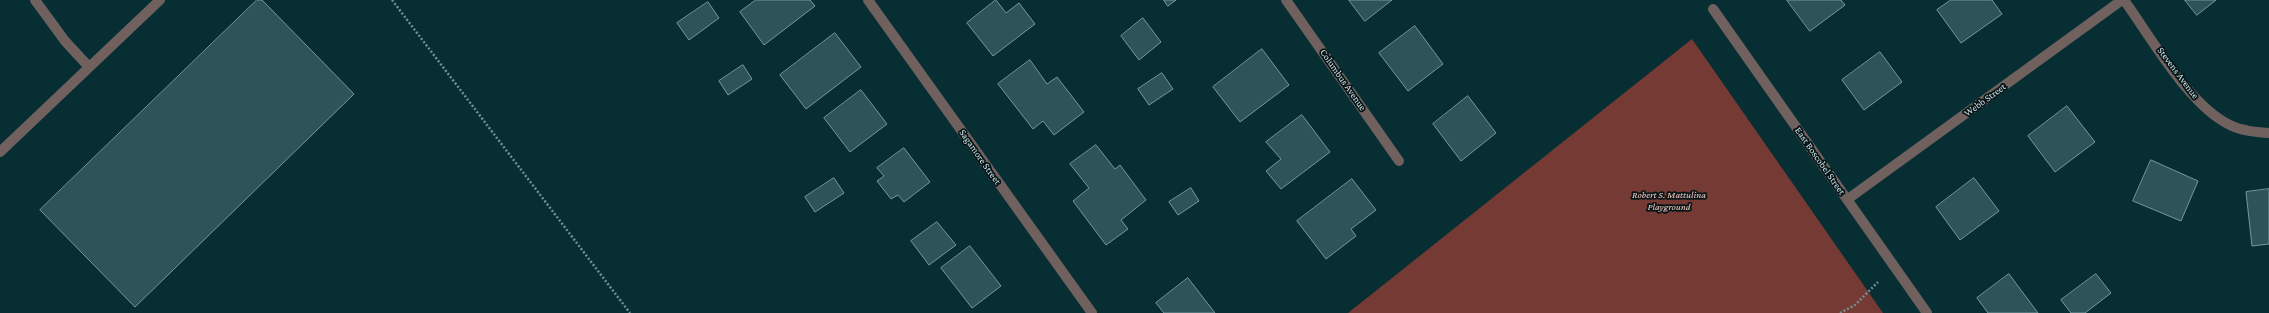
<!DOCTYPE html>
<html>
<head>
<meta charset="utf-8">
<style>
	body { margin:0 }
	canvas { display:block; background:#062e33 }
</style>
</head>
<body>
<canvas width="2269" height="313"></canvas>
<script>
const ctx = document.querySelector('canvas').getContext('2d');
ctx.lineJoin = 'round';
function paint(path, color) {
  ctx.fillStyle = color;
  ctx.fill(path, 'evenodd');
}
function stroke(path, color, width, dash) {
  ctx.strokeStyle = color;
  ctx.lineWidth = width;
  ctx.lineCap = dash ? 'butt' : 'round';
  ctx.setLineDash(dash || []);
  ctx.stroke(path);
}
function write(font, color, halo, rows, align = 'center') {
  ctx.font = font + ' "Crimson Pro",serif';
  ctx.lineWidth = 3.5;
  ctx.setLineDash([]);
  ctx.textBaseline = 'middle';
  ctx.strokeStyle = halo;
  ctx.fillStyle = color;
  for (const [text, x, y, turn = 0] of rows) {
    ctx.save();
    ctx.translate(x, y);
    ctx.rotate((+turn || 0) * Math.PI / 180);
    ctx.textAlign = isNaN(turn) ? turn : align;
    if (halo) ctx.strokeText(text, 0, 0);
    ctx.fillText(text, 0, 0);
    ctx.restore();
  }
}
paint(new Path2D(`
	M1692,39L1883,313H1348Z`), '#753a33');
const building = new Path2D(`
	M257,0H262L354,94L135,307L40,210Z
	M756,0H810L815,6L764,45L740,12Z
	M996,0L1006,13L1019,3L1035,24L993,56L967,23Z
	M1164,0H1176L1168,6Z
	M1349,0H1392L1365,21Z
	M1787,0H1841L1845,5L1810,31Z
	M1951,0H1992L2002,14L1961,43L1937,10Z
	M2185,0H2216L2197,15Z
	M708,2L719,18L689,40L677,23Z
	M1143,18L1161,42L1139,60L1121,36Z
	M1415,26L1443,64L1408,91L1379,53Z
	M835,33L861,67L806,109L780,75Z
	M1262,49L1289,85L1240,122L1213,87Z
	M1880,52L1902,82L1864,110L1842,80Z
	M1030,60L1047,84L1057,77L1084,112L1054,135L1043,121L1033,129L998,84Z
	M743,65L752,79L728,95L719,81Z
	M1162,73L1173,89L1149,105L1138,89Z
	M861,90L887,124L850,152L824,118Z
	M1468,96L1496,133L1461,161L1433,124Z
	M2067,106L2095,142L2055,172L2028,136Z
	M1302,115L1330,152L1281,189L1266,171L1281,159L1266,142Z
	M1096,145L1115,169L1120,165L1146,200L1121,220L1128,229L1106,245L1073,201L1089,188L1070,164Z
	M904,148L930,182L904,202L898,195L891,199L877,181L884,176L877,168Z
	M2151,160L2198,181L2181,221L2133,201Z
	M834,178L844,193L815,212L805,197Z
	M1974,178L1999,211L1960,240L1936,207Z
	M1352,179L1376,210L1351,229L1356,236L1326,259L1297,221Z
	M1191,188L1199,201L1178,215L1169,202Z
	M2269,189V244L2252,246L2246,192Z
	M937,222L956,245L929,265L911,241Z
	M970,246L1001,286L972,308L941,268Z
	M2009,274L2038,313H1988L1977,298Z
	M2096,274L2111,293L2085,313H2071L2061,300Z
	M1188,278L1215,313H1164L1156,303Z`);
paint(building, '#2e5358');
stroke(building, '#73999f', 1);
stroke(new Path2D(`
	M392,0L630,313
	M1840,313L1855,305L1878,282`), '#728f93', 2.5, [2, 2]);
stroke(new Path2D(`
	M35,0L65,41L89,67
	M0,152L160,0`), '#70615f', 10);
stroke(new Path2D(`
	M868,0L1092,313
	M1286,0L1399,161
	M2124,0C2151,37 2189,106 2230,125C2242,131 2256,132 2269,133
	M1713,9L1927,313
	M1848,199L2122,0`), '#70615f', 10);
write('10px', '#d0e4e7', '#051416', [
	["Stevens Avenue",2178,73,53],
	["Columbus Avenue",1343,80,55],
	["Webb Street",1985,100,-36],
	["Sagamore Street",980,157,55],
	["East Boscobel Street",1820,161,55]
]);
write('italic 10px', '#f8c9c2', '#051416', [
	["Robert S. Mattulina",1669,195],
	["Playground",1669,207]
]);
</script>
</body>
</html>
